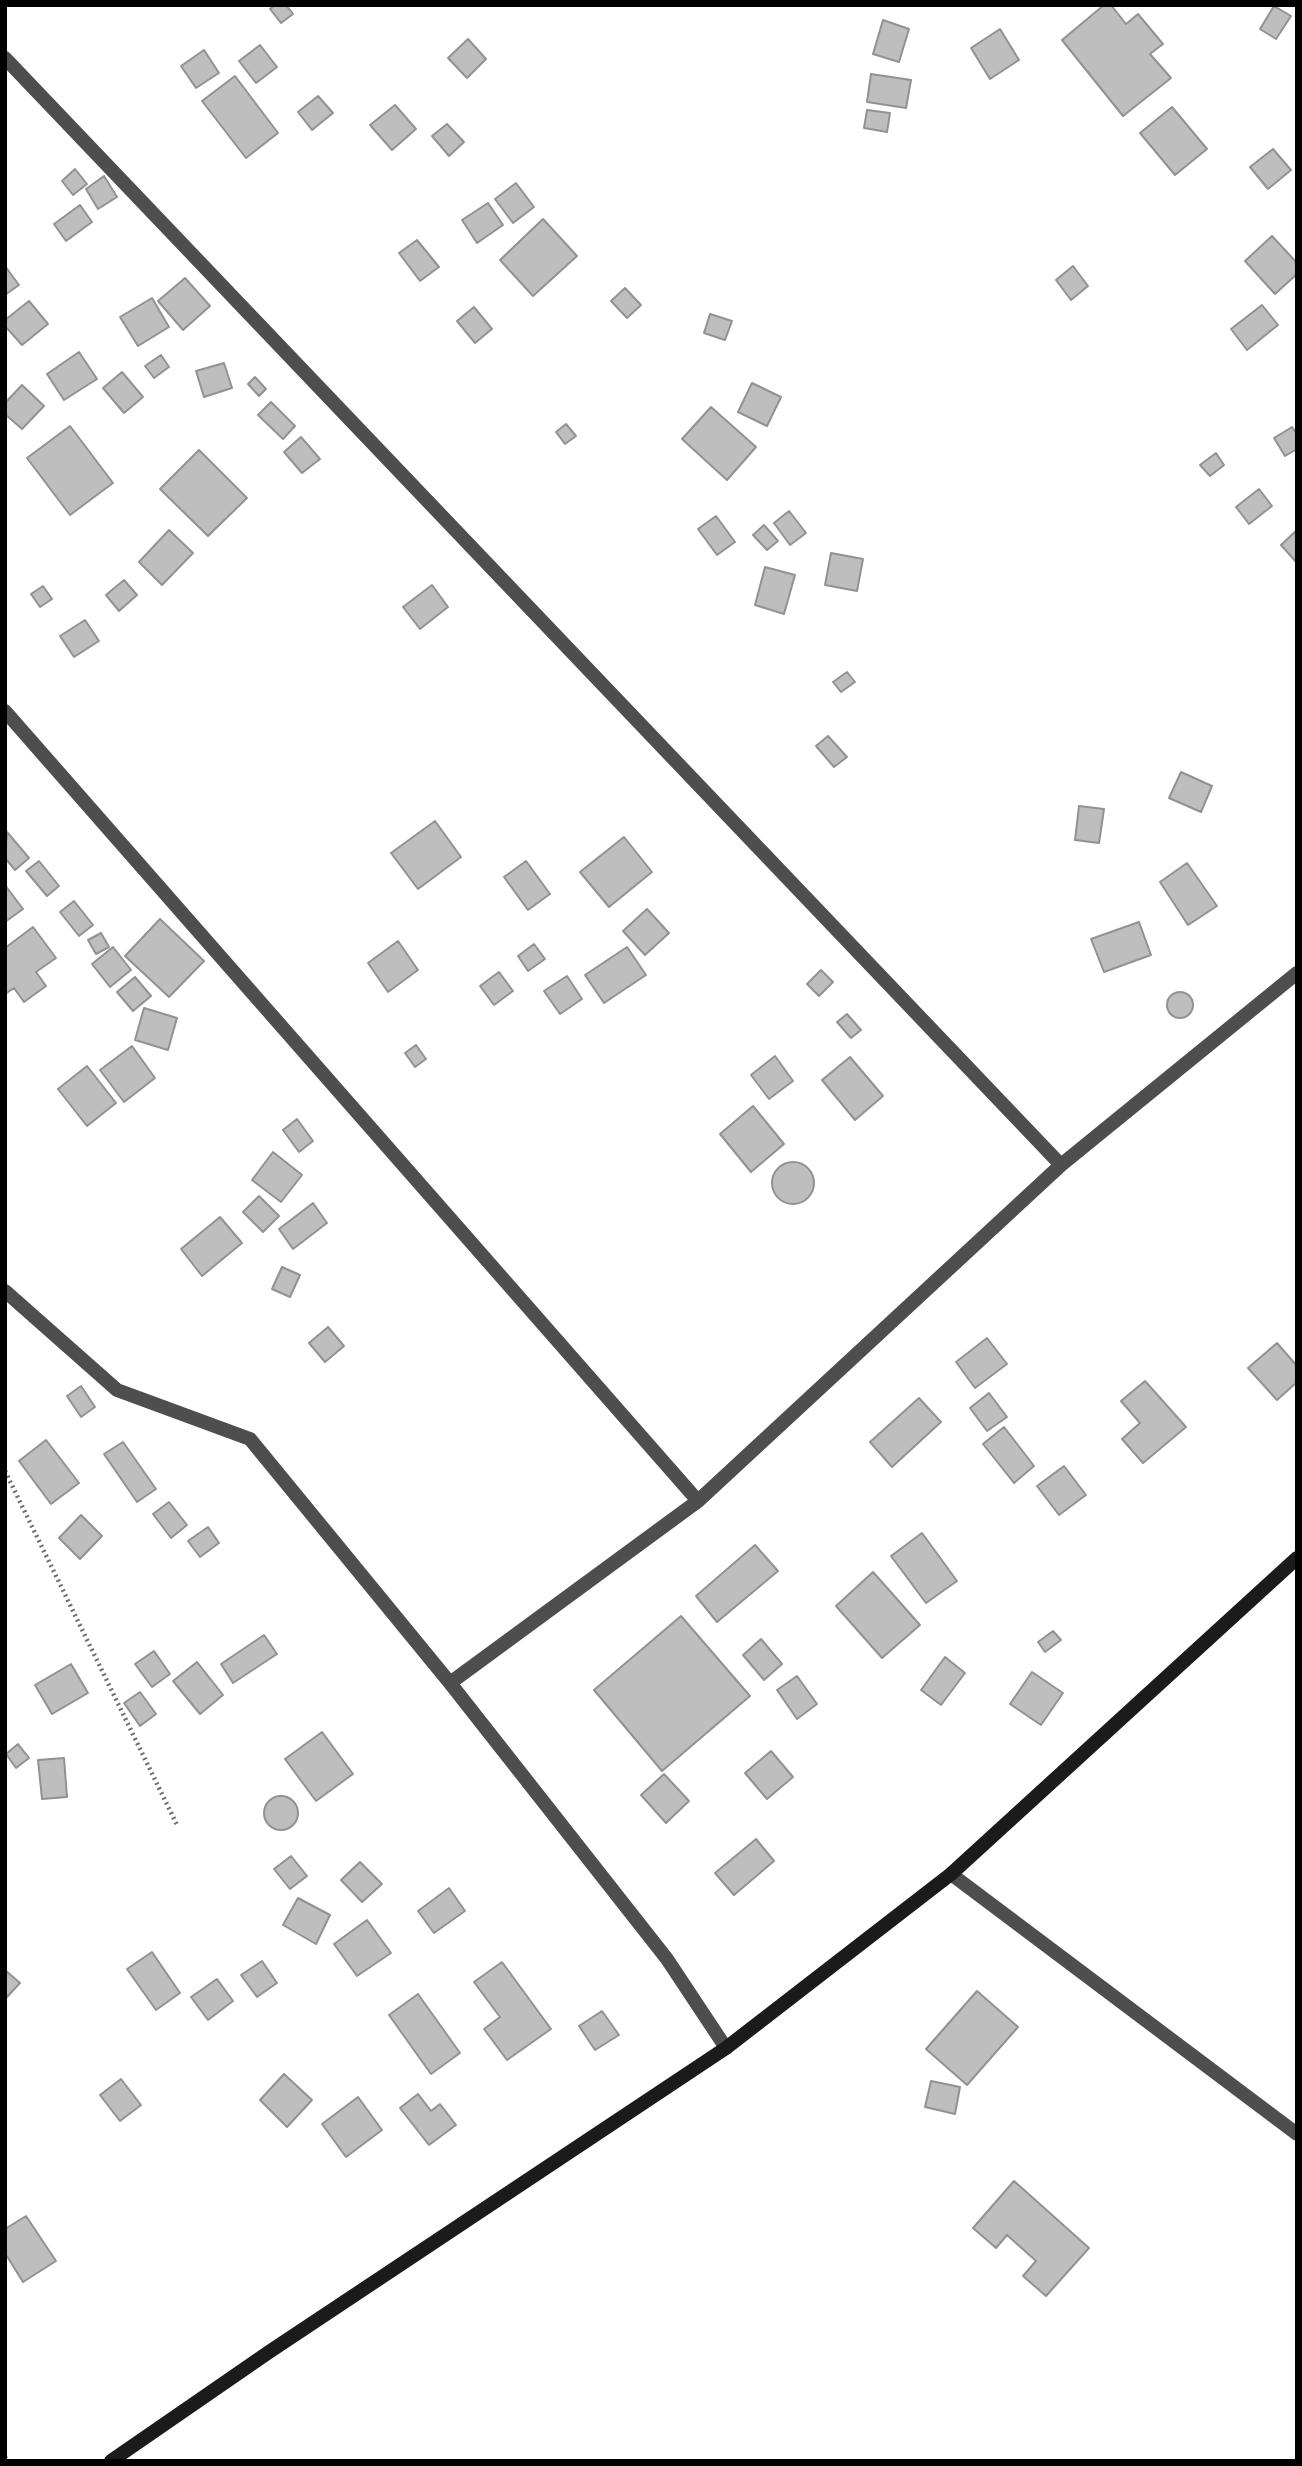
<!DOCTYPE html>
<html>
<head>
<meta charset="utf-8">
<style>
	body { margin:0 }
	#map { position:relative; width:1302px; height:2466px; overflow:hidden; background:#fff; font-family:Rubik,sans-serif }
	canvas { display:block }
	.frame { position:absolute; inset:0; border:7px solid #000; pointer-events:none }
</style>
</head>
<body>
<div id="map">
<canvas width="1302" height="2466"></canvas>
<div class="frame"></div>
</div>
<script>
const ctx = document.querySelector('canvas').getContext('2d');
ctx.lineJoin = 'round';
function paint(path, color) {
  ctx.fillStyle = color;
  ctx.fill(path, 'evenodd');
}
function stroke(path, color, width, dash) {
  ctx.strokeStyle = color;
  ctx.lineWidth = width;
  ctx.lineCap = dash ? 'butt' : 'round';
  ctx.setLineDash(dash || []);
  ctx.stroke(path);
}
const building = new Path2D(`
	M275,5H286L293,14L281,23L270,9Z
	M1104,5H1111L1126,24L1138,14L1163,44L1150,54L1171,78L1123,116L1062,40Z
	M1274,6L1291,16L1276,39L1260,29Z
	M883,20L909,29L899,62L873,54Z
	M1000,29L1019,60L990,79L971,48Z
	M468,39L486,59L467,78L448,58Z
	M260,45L277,67L256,83L239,61Z
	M204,50L219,73L196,88L181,66Z
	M871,74L911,80L906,108L867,102Z
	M235,76L278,133L246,158L202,101Z
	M318,96L333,113L312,130L298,112Z
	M395,105L416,129L392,150L370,125Z
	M1172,107L1207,149L1175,175L1140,133Z
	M867,110L890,113L887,132L864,128Z
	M447,124L464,142L449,156L432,136Z
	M1273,149L1291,170L1268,189L1250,167Z
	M75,169L87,184L73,195L62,181Z
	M104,176L117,197L98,209L86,189Z
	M516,183L534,207L513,223L495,199Z
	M488,203L503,225L477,243L462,220Z
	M80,205L92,222L66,241L54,224Z
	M543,219L577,256L533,296L500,260Z
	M1272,236L1297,263V274L1275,294L1245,261Z
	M417,240L439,267L420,281L399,253Z
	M5,266L19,285L5,295Z
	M1073,266L1088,286L1071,300L1056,280Z
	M185,278L210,306L183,330L158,301Z
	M625,288L641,305L627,318L611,301Z
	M152,298L169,327L138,346L120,317Z
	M29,301L48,324L22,345L5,326V320Z
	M1262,305L1278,325L1247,350L1231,329Z
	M474,307L492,329L475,343L457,321Z
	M710,314L732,321L725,340L704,333Z
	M79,352L97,379L64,400L47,374Z
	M161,355L169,367L154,378L145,366Z
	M224,363L232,388L204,397L196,371Z
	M122,372L143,397L124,413L103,388Z
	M255,377L266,389L259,396L248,384Z
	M752,383L781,397L767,426L738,412Z
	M22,385L44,406L22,429L5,414V403Z
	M271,402L295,426L283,439L258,415Z
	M711,407L756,447L727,480L682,439Z
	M566,424L576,436L565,444L556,432Z
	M70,426L113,483L70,515L27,458Z
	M1292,427L1297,434V449L1285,456L1274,438Z
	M301,437L320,459L302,473L284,452Z
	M199,450L247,498L208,536L160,489Z
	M1216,453L1224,465L1210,476L1200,465Z
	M1259,489L1272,506L1249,524L1236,507Z
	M789,511L806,533L790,545L774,523Z
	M716,516L735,542L717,555L698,529Z
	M764,525L778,541L767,550L753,535Z
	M169,530L193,553L162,585L139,562Z
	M1297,530V563L1281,545Z
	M831,553L863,559L857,591L825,585Z
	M765,567L795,575L784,614L755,605Z
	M124,580L137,595L119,611L106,595Z
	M432,585L448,607L420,629L403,607Z
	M43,586L52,599L40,607L31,594Z
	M85,620L99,641L74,657L60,636Z
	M847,672L855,682L841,692L833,682Z
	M828,736L847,757L834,767L816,746Z
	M1181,772L1212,786L1201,812L1169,798Z
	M1079,806L1104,809L1099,843L1075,840Z
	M435,821L461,857L418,889L391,853Z
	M7,832L29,858L15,870L5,858Z
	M624,837L652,872L609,907L580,872Z
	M39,861L59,886L47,896L26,871Z
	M526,861L550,894L528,910L504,877Z
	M1187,863L1217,906L1188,925L1160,882Z
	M5,885L23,909L5,922Z
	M74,901L93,925L79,936L60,912Z
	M647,909L669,933L645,955L623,931Z
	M160,919L204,961L169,997L125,956Z
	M1139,922L1151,955L1104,972L1091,939Z
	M33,927L56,958L36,972L46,986L24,1002L14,988L5,994V948Z
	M101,933L109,947L96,954L88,940Z
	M398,941L418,970L388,992L368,963Z
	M534,944L545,959L528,971L518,956Z
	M113,947L131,970L110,987L92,964Z
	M627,947L646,975L604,1003L585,975Z
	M821,970L833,982L819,996L807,984Z
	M499,972L513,991L494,1005L480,986Z
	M567,976L582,999L560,1014L544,991Z
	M135,977L151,996L133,1011L117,992Z
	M1167 1005a13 13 0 1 1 26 0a13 13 0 1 1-26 0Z
	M144,1008L177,1018L168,1050L135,1040Z
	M847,1014L861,1030L851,1038L837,1022Z
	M416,1045L426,1059L415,1067L405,1053Z
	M132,1046L155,1078L124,1102L100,1070Z
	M775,1056L793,1081L769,1099L751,1075Z
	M850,1057L883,1096L855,1120L822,1080Z
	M87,1066L116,1103L87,1126L58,1089Z
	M753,1106L784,1144L751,1172L720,1134Z
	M297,1119L313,1141L299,1152L283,1130Z
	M273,1152L302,1175L281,1202L252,1180Z
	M772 1183a21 21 0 1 1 42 0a21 21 0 1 1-42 0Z
	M259,1196L279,1216L263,1232L243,1212Z
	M313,1203L327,1223L293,1249L279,1229Z
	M220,1217L242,1243L202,1276L181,1249Z
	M282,1267L300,1275L290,1297L272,1289Z
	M328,1327L344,1346L325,1362L309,1343Z
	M987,1338L1007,1364L975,1388L956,1362Z
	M1277,1343L1297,1366V1382L1277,1400L1248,1368Z
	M1145,1381L1186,1427L1143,1463L1122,1439L1140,1423L1121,1401Z
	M81,1386L95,1407L81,1417L67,1396Z
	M989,1393L1007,1417L987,1431L970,1408Z
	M919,1398L941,1422L892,1467L870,1442Z
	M1004,1427L1034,1466L1014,1483L983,1444Z
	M46,1440L79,1483L51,1504L19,1461Z
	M123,1442L156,1489L137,1502L104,1454Z
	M1064,1466L1086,1495L1059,1515L1037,1486Z
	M169,1502L187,1525L171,1538L153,1514Z
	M81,1515L102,1536L80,1559L59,1538Z
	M208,1527L219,1543L200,1557L188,1541Z
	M922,1533L957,1581L926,1603L891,1556Z
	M755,1545L778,1571L717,1622L696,1596Z
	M873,1572L920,1625L882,1658L836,1606Z
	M681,1616L750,1696L662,1771L594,1690Z
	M1053,1631L1061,1640L1045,1652L1038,1642Z
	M264,1635L277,1654L233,1683L221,1664Z
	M761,1639L782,1664L764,1680L743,1655Z
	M154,1651L170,1674L152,1687L135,1664Z
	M945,1657L965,1673L941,1705L921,1690Z
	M197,1662L223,1695L200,1714L173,1681Z
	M71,1664L88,1693L52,1714L35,1685Z
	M1032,1672L1063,1693L1041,1725L1010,1704Z
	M797,1676L817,1704L797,1719L777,1690Z
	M140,1692L156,1714L140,1726L124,1703Z
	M322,1732L353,1774L316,1801L285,1759Z
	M18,1744L29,1758L16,1768L6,1754Z
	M771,1751L793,1777L767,1799L745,1773Z
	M64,1758L67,1797L42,1799L38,1760Z
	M664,1774L689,1801L666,1823L641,1795Z
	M264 1813a17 17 0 1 1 34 0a17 17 0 1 1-34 0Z
	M756,1839L774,1861L734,1895L715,1873Z
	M291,1856L307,1876L290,1889L274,1869Z
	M360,1862L382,1884L362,1902L341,1880Z
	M449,1888L465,1911L434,1933L418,1911Z
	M298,1898L330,1915L316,1944L283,1925Z
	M367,1920L391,1953L357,1976L334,1944Z
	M152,1952L180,1993L156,2010L127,1969Z
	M262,1961L277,1983L257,1997L241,1975Z
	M502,1962L551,2029L507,2060L484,2029L500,2017L474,1982Z
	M5,1970L20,1983L7,1997L5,1995Z
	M217,1979L233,2001L208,2020L191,1997Z
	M977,1991L1018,2027L967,2085L926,2049Z
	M418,1994L460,2053L431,2074L389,2015Z
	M602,2011L619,2035L595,2050L579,2026Z
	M284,2074L312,2100L287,2127L260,2100Z
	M121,2079L141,2105L120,2121L100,2095Z
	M931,2081L960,2087L955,2114L925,2107Z
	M418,2094L431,2111L440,2104L456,2125L429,2145L400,2108Z
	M358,2097L382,2130L346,2157L322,2124Z
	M1014,2181L1089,2248L1046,2296L1023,2276L1036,2261L1007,2235L996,2248L973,2228Z
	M26,2216L56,2261L23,2282L5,2253V2229Z`);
paint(building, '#bebebe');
stroke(building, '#929292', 2);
stroke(new Path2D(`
	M5,1471L177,1825
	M5,2457L8,2461`), '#707070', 4.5, [2, 3.5]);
stroke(new Path2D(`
	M5,58L1061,1165
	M5,711L698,1501
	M5,1291L117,1390L250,1439L450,1683L667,1959L726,2048
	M450,1683L698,1501L1061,1165L1297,973
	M951,1874L1297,2134`), '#4e4e4e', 14);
stroke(new Path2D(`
	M111,2461L269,2352L726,2048L951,1874L1297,1558`), '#1b1b1b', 14);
</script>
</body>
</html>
